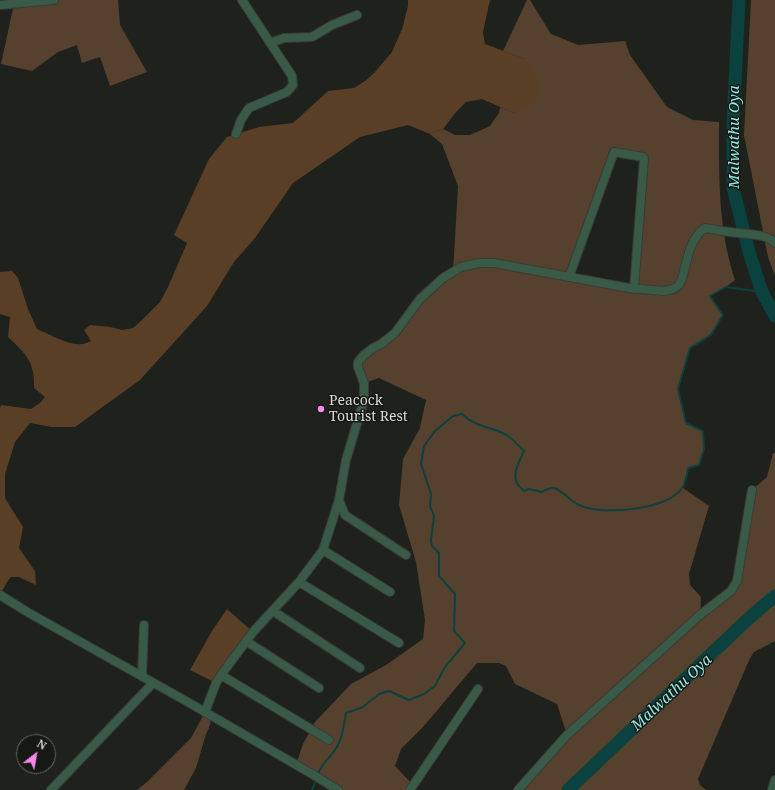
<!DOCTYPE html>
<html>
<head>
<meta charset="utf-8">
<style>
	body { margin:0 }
	#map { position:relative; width:775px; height:790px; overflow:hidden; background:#1f211d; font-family:"Noto Serif",serif }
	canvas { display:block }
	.north { position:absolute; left:16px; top:734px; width:40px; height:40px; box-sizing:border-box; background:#161814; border:1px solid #646662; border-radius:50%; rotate:31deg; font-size:11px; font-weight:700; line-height:16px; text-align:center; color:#d9dad7 }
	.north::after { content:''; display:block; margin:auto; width:14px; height:18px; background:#f689ee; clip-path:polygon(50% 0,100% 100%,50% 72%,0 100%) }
</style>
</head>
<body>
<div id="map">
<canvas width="775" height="790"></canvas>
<div class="north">N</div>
</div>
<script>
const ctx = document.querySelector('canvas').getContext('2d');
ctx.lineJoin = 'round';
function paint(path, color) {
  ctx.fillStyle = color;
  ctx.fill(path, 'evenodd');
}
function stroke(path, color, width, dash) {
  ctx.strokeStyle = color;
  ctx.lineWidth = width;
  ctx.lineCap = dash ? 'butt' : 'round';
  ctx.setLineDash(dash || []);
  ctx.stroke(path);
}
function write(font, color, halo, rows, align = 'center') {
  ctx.font = font + ' "Noto Serif",serif';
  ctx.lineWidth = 3;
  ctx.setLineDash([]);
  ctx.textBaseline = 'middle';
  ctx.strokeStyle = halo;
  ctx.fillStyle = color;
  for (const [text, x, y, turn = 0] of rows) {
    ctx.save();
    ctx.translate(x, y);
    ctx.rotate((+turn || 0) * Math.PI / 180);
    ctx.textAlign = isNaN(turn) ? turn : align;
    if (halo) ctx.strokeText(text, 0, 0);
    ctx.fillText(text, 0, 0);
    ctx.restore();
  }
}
paint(new Path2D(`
	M54,0H118L120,25L147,72L110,86L100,57L82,63L77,45L58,52L32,71L1,64L14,4Z
	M527,0H530L551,34L578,45L625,41L630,55L667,107L693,120L719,122C719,176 718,228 735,280L726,287L710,296L723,315L711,335L690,348L678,389L686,423L703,431L704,449L699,465L688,468L683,488L709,506L689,574L690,585L701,597L700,614L731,591L752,490L767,477L773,453H775V641L754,652L750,658L698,779L700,785L706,790H519L567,735L557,704L515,684L506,666L499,663H477L423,727L401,749L395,766L413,785L410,790H338L296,765L303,744L315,722L351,684L386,665L423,639L425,620L416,562L399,505L403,459L420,428L426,400L379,378L364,383L358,362L381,344L414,307L453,272L458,186L442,144L430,134L443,129L455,135H470L490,126L499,113L500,107L516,114L525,59L503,51ZM614,153L643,157L634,289L569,277Z
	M751,0H775V276L768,257L744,135Z
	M205,712L212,716L209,728L206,734L196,768L184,790H137L148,781L191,738Z`), '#56412e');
paint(new Path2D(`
	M408,0H490L483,32L485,44L525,59L537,76L539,97L516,114L482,99L466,102L456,112L443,129L430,134L408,125L360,137L293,183L255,238L234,262L207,306L140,380L75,427H52L30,423L15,442L5,474V498L23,527L19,548L35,571L36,585L19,577H11L7,582L0,595V408L1,405L31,409L40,403L45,397L34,388C35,362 26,354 8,337L10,317L0,314V272L12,271L18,278L28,309L37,329C49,334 69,346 82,344C85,344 88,342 91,341L84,330L90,325L110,327L122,330L133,328L143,319L160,302L168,287L187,243L174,235L209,159L227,137L259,127L293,123L328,91L354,88L365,81L375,72L392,52L402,29L408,6Z
	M227,609L253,632L216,683L190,670L212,631Z`), '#593f25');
stroke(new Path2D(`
	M318,774C321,764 333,755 338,745C343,736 344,723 346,713L363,707L379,694L389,691L409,700L424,694L435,686L445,667L465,643L454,631L455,594L439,576V553L432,546L431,540L434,516L430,506L431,494L421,464L424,446L435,431L453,416L462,414C474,426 490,427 505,434C512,438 518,445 524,451C520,460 512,473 517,483C518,486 522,489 524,491L529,489L542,492C546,490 550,487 554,488C561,490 568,498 574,502C578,505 584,507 588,508C611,514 668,509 682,488C686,483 687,474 688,468L699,465L704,449L703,431L686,423L678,389L690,348L711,335L723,315L710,296L726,287L762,292
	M312,790L316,780`), '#0b413e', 2);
stroke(new Path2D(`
	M739,0L733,124V188L749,252L762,292L775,316
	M568,790L748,619L775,596`), '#0b413e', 13);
const minor = new Path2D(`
	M0,5L54,0
	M270,43L284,38L312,37L332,25L357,15
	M236,134L241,120L249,108L287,92L293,85L292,76L242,0
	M569,277L614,152L643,157L644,159L634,289
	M339,500L345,515L406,555
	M323,550L390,592
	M299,582L399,643
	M0,595L29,613L186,701L312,774L338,790
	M273,611L360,668
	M246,641L319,688
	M221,675L329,740
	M142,676L144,625
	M205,712L216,683L221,675L253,632L299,582L323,550L339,500L346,460L364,400V383L358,367V362L364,355L373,348L381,344L395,333L420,299L443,278L461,267L479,263H494L629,288L664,291L673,289L679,285L682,279L689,252L693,242L699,233L705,228C713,229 721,231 730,232C742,234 767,233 775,243
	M51,790L153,683
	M410,790L478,689
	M518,790L567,735L700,615L731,591L737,581L752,490
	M772,790L775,780`);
stroke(minor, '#393b37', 10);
stroke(minor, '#385a46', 8);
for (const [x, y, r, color] of [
	[321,409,4,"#f689ee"]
]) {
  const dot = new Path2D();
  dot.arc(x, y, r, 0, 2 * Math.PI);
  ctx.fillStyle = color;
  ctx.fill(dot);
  stroke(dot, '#161814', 1.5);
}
write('14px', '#d9dad7', '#161814', [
	["Peacock",329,401],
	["Tourist Rest",329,417]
], 'left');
write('italic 15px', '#94eae3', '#161814', [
	["Malwathu Oya",735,137,-90],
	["Malwathu Oya",672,693,-43]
]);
</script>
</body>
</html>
